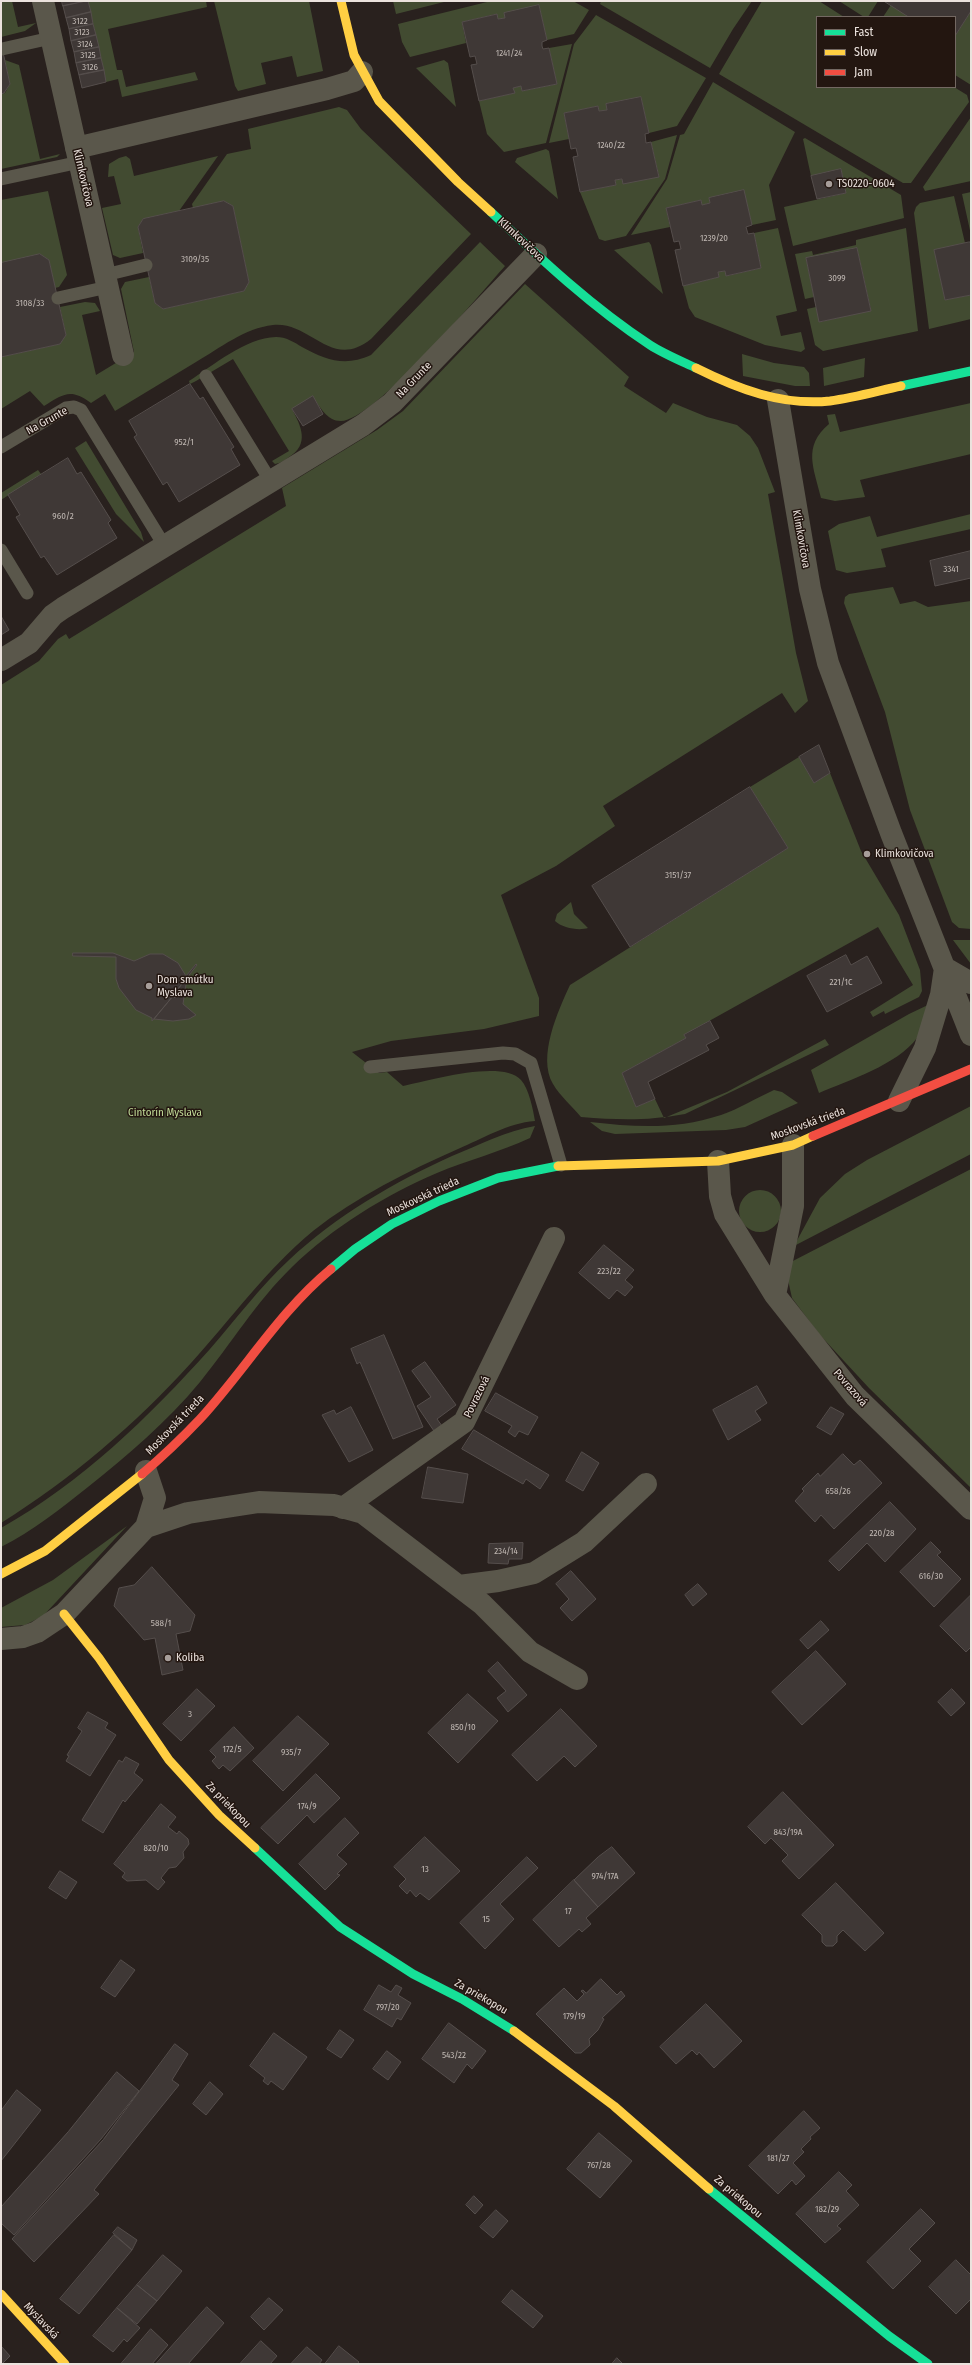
<!DOCTYPE html>
<html>
<head>
<meta charset="utf-8">
<style>
	body { margin:0 }
	#map { position:relative; width:972px; height:2365px; overflow:hidden; background:#29211e; font-family:"Fira Sans Condensed",sans-serif }
	canvas { display:block }
	.frame { position:absolute; inset:0; border:2px solid #ebe2dd; pointer-events:none }
	.legend { position:absolute; left:816px; top:16px; width:140px; height:72px; box-sizing:border-box; background:#231610; border:1px solid #736862; margin:0; padding:5px 7px; list-style:none; font-size:12px; color:#ebe2dd }
	.legend li { display:flex; align-items:center; gap:8px; height:20px }
	.legend b { width:20px; border:1px solid #736862 }
</style>
</head>
<body>
<div id="map">
<canvas width="972" height="2365"></canvas>
<div class="frame"></div>
<ul class="legend">
<li><b style="height:5px;background:#16e098"></b>Fast</li>
<li><b style="height:5px;background:#ffcf43"></b>Slow</li>
<li><b style="height:5px;background:#f24e42"></b>Jam</li>
</ul>
</div>
<script>
const ctx = document.querySelector('canvas').getContext('2d');
ctx.lineJoin = 'round';
function paint(path, color) {
  ctx.fillStyle = color;
  ctx.fill(path, 'evenodd');
}
function stroke(path, color, width, dash) {
  ctx.strokeStyle = color;
  ctx.lineWidth = width;
  ctx.lineCap = dash ? 'butt' : 'round';
  ctx.setLineDash(dash || []);
  ctx.stroke(path);
}
function write(font, color, halo, rows, align = 'center') {
  ctx.font = font + ' "Fira Sans Condensed",sans-serif';
  ctx.lineWidth = 3;
  ctx.setLineDash([]);
  ctx.textBaseline = 'middle';
  ctx.strokeStyle = halo;
  ctx.fillStyle = color;
  for (const [text, x, y, turn = 0] of rows) {
    ctx.save();
    ctx.translate(x, y);
    ctx.rotate((+turn || 0) * Math.PI / 180);
    ctx.textAlign = isNaN(turn) ? turn : align;
    if (halo) ctx.strokeText(text, 0, 0);
    ctx.fillText(text, 0, 0);
    ctx.restore();
  }
}
paint(new Path2D(`
	M1,1H12L18,27L36,23L25,31L1,37Z
	M88,1H206L207,7L108,29L117,70H122L126,87L195,72L198,80L122,97L118,79L106,82Z
	M214,1H309L323,71L297,77L292,56L261,63L266,84L238,91L235,86Z
	M393,1H448L396,14Z
	M491,1H573L589,10L574,34L547,40L539,5L505,13V18L498,19L496,14L462,22L466,43L410,57L402,42L398,24Z
	M601,1H752L733,29L710,68L600,4Z
	M762,1H819L844,17H817V87H954L967,95L969,102L911,183H903L719,74Z
	M839,1H878L868,17H864Z
	M891,5L909,17H883Z
	M971,11V85L955,75V36Z
	M596,15L706,78L677,126L649,133L641,97L606,104L607,110L599,111L598,106L564,113L569,139L549,143L574,44Z
	M572,44L546,143L504,152L487,134L479,101L514,93L513,88L521,86L522,91L557,84L549,48Z
	M5,60L19,65L40,159L60,154L57,157L1,169V94L5,93L10,84Z
	M444,60L448,63L456,107L416,68Z
	M713,82L795,132L769,185L776,220L752,225L743,190L709,198L710,203L702,205L701,200L666,208L670,227L631,235L667,179L680,135L684,134Z
	M339,107L347,110L361,129L471,234L371,339C331,371 311,321 273,325C245,328 220,348 196,362C169,378 142,395 115,411L105,394L91,403C70,388 64,394 44,406L30,391L1,409V357L60,344L66,335L60,307L85,302L95,303L100,311L82,315L96,375L134,352L121,289L125,282L149,277L155,303L163,309L244,291L249,282L233,206L224,201L193,208L192,204L227,154L251,149L248,129Z
	M971,117V181L925,191L923,187Z
	M677,135L665,179L626,236L605,241L599,239L580,192L616,185L615,180L659,176L651,142Z
	M805,138L901,195L904,218L793,246L784,207L846,193L841,169L811,176L803,139Z
	M546,149L549,151L558,199L515,162L517,158Z
	M126,156L130,159L134,176L218,156L179,211L143,219L138,227L143,253L120,258L113,255L102,208L121,204L114,176L108,177L109,164L119,158Z
	M48,191L67,275L59,287L55,288L49,260L40,254L1,263V200Z
	M971,192V235L962,194Z
	M954,196L965,243L935,250L945,300L971,295V319L929,329L914,213L916,207L920,203Z
	M778,228L797,311L776,316L781,336L801,332L805,349L801,352L765,345L695,317L689,308L683,286L719,277L718,272L725,271L727,276L761,268L754,233Z
	M906,228L918,331L823,351L815,345L807,309L816,307L820,322L871,310L857,248L806,258L814,297L805,299L795,254L812,251L813,255L856,245V240Z
	M480,242L505,266C480,294 374,421 341,421C327,421 320,407 313,397L292,409C301,426 310,444 289,457C285,460 281,463 275,464L272,461L289,451L233,359L196,381L190,384L189,381C214,365 245,338 276,337C286,337 294,342 302,347C326,360 345,367 371,355Z
	M649,242L651,245L663,294L614,250Z
	M525,284L629,377L624,386L666,413L673,403L707,417L737,425L750,436L758,448L775,492L768,494L796,653L808,701L795,713L782,693L603,806L615,826L556,866L501,895L539,998V1016L484,1029L391,1041L352,1052L379,1073L387,1072L403,1086C428,1081 502,1059 521,1080C529,1089 533,1109 535,1121C508,1123 482,1139 458,1149C408,1171 356,1197 313,1231C267,1269 231,1319 191,1363C135,1425 71,1479 1,1523V685L39,661L58,639L66,634L69,639L286,506L282,488L377,430L403,411Z
	M742,354L774,363L804,367L809,373L810,386H795L743,376Z
	M865,358L864,377L824,386L823,368Z
	M971,403V454L860,480L865,497L835,501L821,498C814,468 802,447 829,424L827,415L835,414L840,432Z
	M86,441L141,532L144,542L116,514L75,448Z
	M38,470L41,474L1,500V493Z
	M971,514V529L881,549L886,567L847,573L836,570L828,531L839,524L870,516L877,537Z
	M893,587L900,604L915,601L928,607L971,601V929L959,928L952,922L910,810L885,712L844,603L845,597L849,594Z
	M799,757L814,783L830,773L861,851L899,915L920,970L922,991L919,997L885,1014L884,1011L873,1017L870,1012L913,985L878,927L684,1035L686,1038L622,1073L636,1107L655,1099L664,1118L727,1092L825,1039L829,1045L685,1114C647,1121 619,1120 581,1117C572,1106 560,1096 553,1084C537,1057 558,1011 570,985L788,848L750,787Z
	M571,902L574,914L588,928C579,931 562,928 555,921L557,914Z
	M953,940H971V964Z
	M930,1004C926,1015 923,1029 917,1038C897,1065 849,1080 819,1093L811,1070L909,1014Z
	M774,1090L782,1092L798,1103L745,1127L726,1130L615,1134L602,1131L590,1122C636,1127 675,1130 721,1115C739,1109 756,1098 774,1090Z
	M971,1106V1154L794,1246L820,1198L845,1174L867,1160Z
	M535,1126L530,1138C500,1152 468,1160 437,1173C385,1195 332,1228 292,1267C256,1302 231,1344 200,1382C167,1422 128,1455 88,1487C60,1509 33,1531 1,1547V1528C81,1483 149,1417 210,1349C236,1319 260,1287 289,1260C336,1216 394,1182 452,1156C479,1145 506,1131 535,1126Z
	M971,1169V1488L869,1388L819,1334L792,1298L788,1280L789,1263Z
	M739 1211a21 21 0 1 1 42 0a21 21 0 1 1-42 0Z
	M127,1526L43,1616L25,1625L1,1627V1608L53,1580Z`), '#424b31');
const building = new Path2D(`
	M62,1H86L63,6Z
	M88,1L91,12L66,18L63,6Z
	M884,1H971V11L955,36V17H909Z
	M539,5L547,40L542,42V46L543,49L549,48L557,84L522,91L521,86L513,88L515,93L479,101L471,65L477,64L475,56L470,57L462,22L497,14L498,19L505,18L504,13Z
	M91,12L93,24L69,29L66,18Z
	M93,24L96,35L71,41L69,29Z
	M96,35L99,47L74,52L71,41Z
	M1,43L10,84L4,93L1,94Z
	M99,47L101,58L76,63L74,52Z
	M101,58L104,70L79,75L76,63Z
	M104,70L106,82L82,88L79,75Z
	M641,97L649,133L645,134L646,143L651,142L659,177L623,184L622,179L615,180L616,185L580,192L573,157L578,156L576,148L571,149L564,113L598,106L599,111L607,110L606,104Z
	M841,169L846,193L817,199L811,176Z
	M744,190L752,225L746,227L748,234L754,233L761,268L726,276L725,271L718,272L719,277L683,286L675,250L681,249L679,241L674,242L666,208L701,200L702,205L710,203L709,198Z
	M224,201L233,206L249,282L244,291L163,309L155,303L138,227L143,219Z
	M969,242H971V295L945,300L934,250Z
	M857,248L871,311L819,322L806,258Z
	M40,254L49,260L66,335L60,344L1,357V263Z
	M190,384L200,399L203,397L234,447L231,449L240,465L179,502L167,482L163,485L134,437L137,435L129,421Z
	M313,396L323,414L303,426L292,409Z
	M68,458L77,474L81,472L111,520L108,523L117,538L57,575L44,556L41,558L16,517L20,515L8,495Z
	M971,551V578L935,586L930,561Z
	M1,616L9,630L1,635Z
	M819,745L830,773L814,783L799,757Z
	M750,787L788,848L630,947L592,886Z
	M73,953H113L134,961L150,954H163L178,963L186,976L196,964L197,965L175,993L177,996L175,998L173,996L152,1021V1018L136,1010L119,988L116,979V957L73,956Z
	M846,955L851,965L867,956L882,983L827,1012L807,976Z
	M187,978L183,1004L196,1015L189,1019L173,1021L154,1019L173,996L175,998L177,996L175,993Z
	M710,1021L719,1038L706,1045L709,1050L648,1082L655,1099L636,1107L622,1073L686,1038L684,1035Z
	M604,1245L634,1270L625,1280L633,1287L625,1296L617,1290L609,1299L579,1273Z
	M384,1335L423,1427L393,1439L360,1362L357,1364L351,1349Z
	M425,1362L456,1405L437,1419L442,1426L434,1431L417,1406L431,1397L412,1371Z
	M757,1386L767,1403L755,1411L761,1420L728,1440L713,1410Z
	M496,1393L538,1417L528,1435L519,1431L515,1437L508,1432L512,1426L485,1411Z
	M351,1407L373,1450L349,1462L322,1415L334,1410L336,1414Z
	M831,1407L844,1414L831,1435L817,1427Z
	M474,1430L549,1475L540,1489L526,1479L523,1484L462,1449Z
	M582,1452L599,1463L583,1491L566,1481Z
	M843,1454L854,1465L860,1460L882,1483L834,1529L821,1515L815,1522L795,1501L804,1491L802,1489L818,1473L820,1476Z
	M428,1467L468,1474L463,1503L422,1498Z
	M890,1502L916,1529L885,1562L867,1543L839,1571L829,1561Z
	M931,1542L941,1552L937,1555L961,1579L934,1607L900,1572Z
	M523,1543L522,1559H509L508,1564L488,1563L489,1544Z
	M152,1567L195,1615L190,1631L176,1634L183,1670L162,1675L155,1638L144,1640L114,1606L119,1588L134,1585Z
	M571,1571L596,1599L572,1621L560,1608L569,1599L556,1584Z
	M698,1584L707,1594L693,1606L685,1595Z
	M971,1595V1647L966,1652L940,1626Z
	M821,1621L829,1630L808,1649L800,1640Z
	M816,1651L846,1684L802,1725L772,1692Z
	M498,1662L527,1695L508,1712L497,1698L506,1691L488,1671Z
	M197,1689L215,1706L181,1741L163,1724Z
	M952,1689L965,1703L951,1716L938,1702Z
	M468,1694L498,1721L458,1763L428,1733Z
	M561,1709L597,1746L575,1767L564,1756L537,1781L512,1755Z
	M88,1712L108,1723L105,1728L116,1735L90,1776L66,1761L69,1756L67,1755L82,1731L78,1728Z
	M298,1716L329,1744L283,1791L253,1761Z
	M234,1727L254,1748L230,1771L223,1765L219,1769L212,1761L216,1757L210,1751Z
	M126,1757L139,1764L134,1773L143,1780L125,1802L123,1800L103,1833L82,1820L119,1760L122,1762Z
	M316,1774L340,1798L314,1823L307,1815L278,1844L261,1828Z
	M783,1792L834,1845L799,1879L782,1861L788,1855L771,1838L765,1844L748,1827Z
	M161,1804L176,1817L168,1827L177,1834L179,1831L188,1839L189,1844L183,1852L184,1858L176,1867L169,1868L161,1878L165,1882L158,1890L146,1880L127,1881L122,1877L125,1873L114,1864Z
	M345,1818L359,1833L337,1855L347,1864L337,1874L340,1875L325,1890L299,1864Z
	M425,1837L460,1871L429,1900L420,1893L416,1897L410,1890L407,1894L399,1886L406,1879L394,1867Z
	M612,1847L635,1873L598,1907L574,1880L598,1857Z
	M527,1857L538,1868L500,1904L514,1919L485,1949L460,1923Z
	M60,1871L77,1882L66,1899L49,1888Z
	M574,1880L598,1907L586,1918L591,1924L582,1932L579,1929L559,1947L533,1920Z
	M836,1883L884,1933L865,1951L843,1930L837,1936V1942L833,1946H826L822,1942V1935L802,1915Z
	M121,1960L135,1970L115,1997L101,1988Z
	M601,1979L617,1995L621,1991L625,1996L602,2018L604,2019L598,2030L589,2039L590,2045L581,2053H575L536,2014L564,1988L577,2001L584,1994L581,1991L583,1990L586,1993Z
	M379,1985L391,1992L396,1985L402,1988L398,1995L411,2003L401,2020L397,2018L392,2027L364,2010Z
	M706,2004L742,2041L714,2068L699,2052L697,2055L692,2050L676,2064L660,2047Z
	M449,2023L486,2051L472,2069L467,2064L454,2083L422,2059Z
	M340,2030L354,2040L341,2058L327,2049Z
	M274,2033L307,2057L283,2090L271,2081L268,2085L263,2081L265,2078L250,2066Z
	M175,2044L188,2054L172,2080L179,2085L94,2190L99,2194L34,2262L12,2239L103,2140Z
	M387,2051L401,2062L388,2080L373,2069Z
	M117,2072L139,2091L101,2139L14,2235L1,2223V2207L68,2132Z
	M210,2082L223,2094L206,2115L193,2104Z
	M17,2090L41,2110L1,2161V2111Z
	M804,2111L820,2128L810,2137L811,2139L801,2149L804,2152L793,2163L805,2176L796,2185L792,2180L778,2194L749,2166Z
	M599,2133L632,2161L600,2198L567,2169Z
	M839,2172L852,2185L846,2191L859,2205L837,2226L841,2229L825,2243L796,2214Z
	M474,2196L483,2205L475,2214L466,2205Z
	M921,2209L935,2223L909,2249L921,2261L893,2289L867,2262Z
	M496,2210L508,2221L493,2238L480,2227Z
	M118,2227L137,2240L132,2250L113,2233Z
	M114,2235L132,2250L79,2314L60,2299Z
	M163,2255L182,2271L157,2301L137,2285Z
	M956,2260L971,2275V2299L956,2314L929,2287Z
	M137,2285L157,2301L137,2324L117,2308Z
	M512,2290L543,2316L533,2328L502,2302Z
	M269,2298L283,2310L264,2330L251,2317Z
	M207,2307L224,2323L188,2364H156Z
	M117,2308L140,2328L127,2342L124,2339L113,2352L93,2336Z
	M151,2329L168,2345L152,2364H121Z
	M261,2341L277,2356L270,2364H240Z
	M1,2346L10,2356L2,2364H1Z
	M339,2346L359,2362L357,2364H325Z
	M307,2347L322,2360L319,2364H291Z
	M617,2358L623,2364H612Z`);
paint(building, '#3f3836');
stroke(building, '#554e4c', 1);
stroke(new Path2D(`
	M2,49L51,38
	M1,179L80,162
	M105,275L146,265
	M58,298L108,287
	M206,376L270,480
	M1,447L66,408L74,407L81,410L164,545
	M1,550L27,593
	M370,1067L503,1053L515,1054L531,1063L561,1165`), '#5a574b', 13);
stroke(new Path2D(`
	M43,1L123,355
	M76,148L327,89L354,81L362,72
	M778,400L810,589L828,663L891,833L971,1035
	M1,660L29,643L53,615L63,608L363,425L392,403L536,254
	M945,968L971,983
	M899,1101L925,1048L941,995L945,968
	M718,1161L720,1196L725,1214L775,1295L855,1396L971,1509
	M775,1295L793,1206V1145
	M343,1508L464,1422L554,1238
	M146,1527L188,1513L259,1502L334,1505L363,1513L482,1604L530,1652L577,1679
	M459,1586L498,1581L534,1573L584,1542L646,1484
	M1,1639L23,1637L37,1632L64,1614L146,1527L155,1498L146,1471`), '#5a574b', 22);
stroke(new Path2D(`
	M491,212C541,259 592,307 650,345C664,354 681,361 696,368
	M901,386L971,371
	M331,1269L355,1249L392,1224L439,1201L498,1178L558,1166
	M255,1848L340,1927L413,1974L462,1999L514,2031
	M709,2189L889,2336L928,2364`), '#16e098', 9);
stroke(new Path2D(`
	M341,1L354,55L379,101L458,182L491,212
	M696,368C738,389 782,406 830,401C853,398 878,391 901,386
	M558,1166L718,1161L793,1145L813,1136
	M1,1574L45,1551L142,1474
	M64,1614L99,1658L169,1760L219,1815L255,1848
	M514,2031L614,2106L709,2189
	M1,2294L65,2364`), '#ffcf43', 9);
stroke(new Path2D(`
	M813,1136L971,1069
	M142,1474C162,1457 182,1438 200,1419C245,1370 279,1312 331,1269`), '#f24e42', 9);
for (const [x, y, r, color] of [
	[829,184,4,"#a79e9a"],
	[867,854,4,"#a79e9a"],
	[149,986,4,"#a79e9a"],
	[168,1658,4,"#a79e9a"]
]) {
  const dot = new Path2D();
  dot.arc(x, y, r, 0, 2 * Math.PI);
  ctx.fillStyle = color;
  ctx.fill(dot);
  stroke(dot, '#231610', 1.5);
}
write('9px', '#c0b8b3', null, [
	["3122",80,21],
	["3123",82,32],
	["3124",85,44],
	["1241/24",509,53],
	["3125",88,55],
	["3126",90,67],
	["1240/22",611,145],
	["1239/20",714,238],
	["3109/35",195,259],
	["3099",837,278],
	["3108/33",30,303],
	["952/1",184,442],
	["960/2",63,516],
	["3341",951,569],
	["3151/37",678,875],
	["221/1C",841,982],
	["223/22",609,1271],
	["658/26",838,1491],
	["220/28",882,1533],
	["234/14",506,1551],
	["616/30",931,1576],
	["588/1",161,1623],
	["3",190,1714],
	["850/10",463,1727],
	["172/5",232,1749],
	["935/7",291,1752],
	["174/9",307,1806],
	["843/19A",788,1832],
	["820/10",156,1848],
	["13",425,1869],
	["974/17A",605,1876],
	["17",568,1911],
	["15",486,1919],
	["797/20",388,2007],
	["179/19",574,2016],
	["543/22",454,2055],
	["181/27",778,2158],
	["767/28",599,2165],
	["182/29",827,2209]
]);
write('11px', '#ebe2dd', '#231610', [
	["Klimkovičova",83,178,77],
	["Klimkovičova",521,240,43],
	["Na Grunte",414,380,-46],
	["Na Grunte",47,421,-29],
	["Klimkovičova",801,539,80],
	["Moskovská trieda",808,1124,-20],
	["Moskovská trieda",423,1197,-25],
	["Povrazová",850,1388,49],
	["Povrazová",477,1397,-64],
	["Moskovská trieda",175,1425,-46],
	["Za priekopou",228,1805,46],
	["Za priekopou",481,1997,30],
	["Za priekopou",738,2197,40],
	["Myslavská",41,2321,47]
]);
write('11px', '#ebe2dd', '#231610', [
	["TS0220-0604",837,184],
	["Klimkovičova",875,854],
	["Dom smútku",157,980],
	["Myslava",157,993],
	["Koliba",176,1658]
], 'left');
write('11px', '#c1db98', '#231610', [
	["Cintorín Myslava",165,1113]
]);
</script>
</body>
</html>
